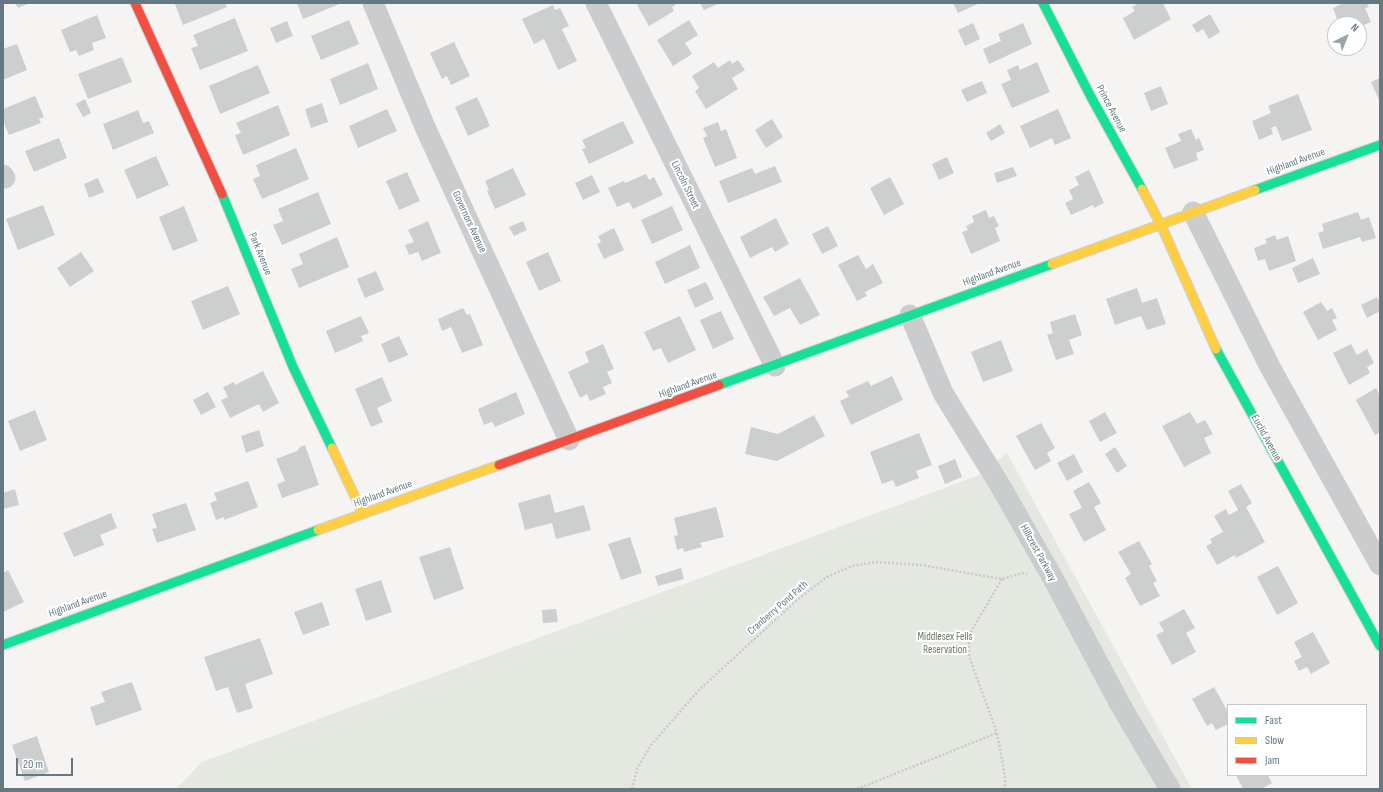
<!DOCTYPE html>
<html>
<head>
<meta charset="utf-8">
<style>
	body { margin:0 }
	#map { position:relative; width:1383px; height:792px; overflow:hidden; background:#f5f4f3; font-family:"Sofia Sans Condensed",sans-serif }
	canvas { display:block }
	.frame { position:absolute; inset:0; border:4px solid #657983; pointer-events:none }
	.legend { position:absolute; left:1227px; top:704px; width:140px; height:72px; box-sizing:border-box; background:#fff; border:1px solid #c1c9cd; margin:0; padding:5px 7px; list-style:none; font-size:12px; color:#657983 }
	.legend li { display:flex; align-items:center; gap:8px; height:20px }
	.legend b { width:20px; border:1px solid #c1c9cd }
	.north { position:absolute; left:1327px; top:16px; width:40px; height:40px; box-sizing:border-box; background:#fff; border:1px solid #c1c9cd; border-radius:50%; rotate:43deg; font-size:11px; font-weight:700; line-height:16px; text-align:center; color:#657983 }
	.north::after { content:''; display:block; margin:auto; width:14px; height:18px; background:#97a4aa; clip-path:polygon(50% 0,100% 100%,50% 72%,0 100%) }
	.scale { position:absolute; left:16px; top:758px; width:57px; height:18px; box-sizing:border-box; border:2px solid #657983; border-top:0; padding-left:5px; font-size:12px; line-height:14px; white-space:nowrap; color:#657983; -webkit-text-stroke:3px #fff; paint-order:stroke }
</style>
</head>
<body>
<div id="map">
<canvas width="1383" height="792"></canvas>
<div class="frame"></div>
<ul class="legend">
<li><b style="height:5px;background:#16e098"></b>Fast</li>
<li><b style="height:5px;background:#ffcf43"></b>Slow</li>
<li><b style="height:5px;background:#f24e42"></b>Jam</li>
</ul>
<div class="north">N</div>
<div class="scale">20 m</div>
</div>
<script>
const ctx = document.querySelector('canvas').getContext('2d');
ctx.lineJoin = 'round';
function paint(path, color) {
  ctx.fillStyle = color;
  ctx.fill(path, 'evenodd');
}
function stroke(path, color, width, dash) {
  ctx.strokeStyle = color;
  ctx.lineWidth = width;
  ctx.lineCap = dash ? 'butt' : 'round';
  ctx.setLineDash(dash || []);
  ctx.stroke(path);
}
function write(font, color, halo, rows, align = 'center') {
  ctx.font = font + ' "Sofia Sans Condensed",sans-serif';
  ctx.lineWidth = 4;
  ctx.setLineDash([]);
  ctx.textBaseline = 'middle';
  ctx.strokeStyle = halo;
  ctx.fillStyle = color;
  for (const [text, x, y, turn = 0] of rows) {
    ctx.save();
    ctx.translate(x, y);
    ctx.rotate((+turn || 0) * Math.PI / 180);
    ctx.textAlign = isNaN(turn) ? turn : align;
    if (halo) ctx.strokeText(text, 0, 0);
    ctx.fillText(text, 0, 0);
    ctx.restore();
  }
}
paint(new Path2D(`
	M1007,453L1192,789H176L202,762L977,476Z`), '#e5e7e1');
paint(new Path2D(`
	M15,3H30L18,8Z
	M178,3H225L227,7L183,25L175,4Z
	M297,3H342L303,19Z
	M639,3H678L672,7L674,11L649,26L637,5Z
	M700,3H720L704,10Z
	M953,3H980L958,13Z
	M1139,3H1163L1171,19L1134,40L1123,18L1135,11L1132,7Z
	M1344,3H1367L1369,7L1365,8L1371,22L1359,27V24H1339L1333,8Z
	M553,5L555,10L560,8L569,26L562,29L577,61L558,70L544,39L534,44L522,19Z
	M1210,14L1220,32L1209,39L1203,29L1197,33L1192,25Z
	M97,15L106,38L92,43L94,50L79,56L76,50L70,52L61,30Z
	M235,18L248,51L200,70L191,48L198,46L193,35Z
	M349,20L359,44L321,60L311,36Z
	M689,20L698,35L685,43L692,54L673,66L657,40Z
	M287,21L293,36L276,43L270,28Z
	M973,23L980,39L965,46L958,30Z
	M1023,23L1032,44L989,64L983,49L1001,41L998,34Z
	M454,42L470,76L451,85L447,76L442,79L430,53Z
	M17,44L27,70L3,80V49Z
	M122,57L132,82L88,99L78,74Z
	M730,60L732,64L738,60L745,70L732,78L738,89L706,109L695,91L699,88L692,76L714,62L718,68Z
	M1037,62L1050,92L1012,108L1001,84L1011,80L1007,70L1018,65L1020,70Z
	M368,63L378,89L340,105L330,79Z
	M258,65L270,93L220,114L209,86Z
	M1380,78V102L1371,82Z
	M982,81L987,93L967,102L961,90Z
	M1161,86L1168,104L1151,111L1144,93Z
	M1298,94L1312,130L1282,141L1276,126L1271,128L1273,134L1259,140L1252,121L1271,113L1268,106Z
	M35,96L44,117L39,119L41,123L9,135L3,121V109Z
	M477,97L490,126L468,136L455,107Z
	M85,99L91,113L83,117L76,104Z
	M322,103L328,122L311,128L305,109Z
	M278,105L290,135L243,155L235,135L241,133L236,123Z
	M387,109L397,131L358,148L349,126Z
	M1058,109L1071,138L1055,145L1052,138L1030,148L1020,126Z
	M138,110L143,123L149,121L154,133L113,150L103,124Z
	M772,119L783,137L766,148L755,130Z
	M623,121L634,143L589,164L582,149L586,148L582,140Z
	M718,122L721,131L726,129L737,158L715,167L703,138L707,136L703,128Z
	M1000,124L1005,133L991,141L986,133Z
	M1191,129L1196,140L1199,138L1204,150L1196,153L1198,160L1174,169L1165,148L1181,141L1178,134Z
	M59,138L67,158L34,172L25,151Z
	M296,148L309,179L262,199L253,179L260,176L256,165Z
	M156,156L169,185L137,199L124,170Z
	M947,157L954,173L939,180L932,164Z
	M775,166L782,182L728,203L719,181L752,168L755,174Z
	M1013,167L1017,176L997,183L994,173Z
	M513,168L526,195L495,209L487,191L489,190L485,181Z
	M1089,170L1104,203L1094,208L1093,205L1071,215L1065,203L1073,199L1069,190L1079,185L1075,177Z
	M407,172L420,201L399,210L386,181Z
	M646,174L649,180L654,177L663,195L633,209L629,202L617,207L608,188L624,181L625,183Z
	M592,175L600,192L583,200L575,183Z
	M890,177L904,204L884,215L870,188Z
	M98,178L104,192L89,198L84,184Z
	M318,192L331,224L282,245L273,225L283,221L278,209Z
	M43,205L55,235L18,250L6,219Z
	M184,206L198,241L173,251L159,217Z
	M672,206L683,230L652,244L641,220Z
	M986,210L989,218L994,216L999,226L995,228L1000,241L971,254L962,232L968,230L966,226L974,222L972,216Z
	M1358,212L1361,220L1369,217L1376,238L1362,242L1360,237L1323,249L1318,233L1324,231L1322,224Z
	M776,218L789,244L775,252L772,247L750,258L740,237Z
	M428,221L441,253L422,261L418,252L409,255L405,245L414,242L408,230Z
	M523,221L527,230L514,236L509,227Z
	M828,226L838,246L822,254L812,234Z
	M614,228L624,250L604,259L597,244L601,242L598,236Z
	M1275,235L1277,240L1288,236L1296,261L1269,271L1265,259L1258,261L1254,248L1267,243L1265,239Z
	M337,237L349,267L299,288L291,269L303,264L299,254Z
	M690,245L700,268L665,284L655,262Z
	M81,252L94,271L70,287L57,268Z
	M548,252L561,281L539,291L526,262Z
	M858,255L866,269L873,264L883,283L865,292L867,296L857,301L838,265Z
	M1313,258L1320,274L1298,283L1292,268Z
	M376,271L384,290L365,298L357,279Z
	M800,278L820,315L800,325L790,308L774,316L763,297Z
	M706,282L714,299L695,308L687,290Z
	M228,286L240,314L203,330L191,301Z
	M1137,288L1142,303L1157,298L1166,324L1147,330L1141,316L1115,325L1106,299Z
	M1377,297L1380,303V311L1367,318L1361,305Z
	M1321,302L1327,311L1332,308L1337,318L1332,320L1337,330L1318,340L1303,312Z
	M463,308L467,315L470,314L483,345L462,353L451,327L442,331L438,319Z
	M721,311L734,339L713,349L700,320Z
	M1075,314L1082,335L1069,340L1074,354L1056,360L1047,335L1053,333L1050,322Z
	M361,316L369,333L361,336L363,341L335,353L326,331Z
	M680,316L696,350L668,363L661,348L653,351L644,332Z
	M399,336L408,355L389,363L381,344Z
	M1001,340L1013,371L983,382L971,352Z
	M603,344L614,369L607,372L612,383L603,387L606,394L590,401L587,394L580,398L568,372L589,362L585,352Z
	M1351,344L1357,355L1367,349L1374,363L1367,367L1370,373L1349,385L1333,353Z
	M263,371L279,403L263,412L259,404L230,418L221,400L228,397L223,387L234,382L235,385Z
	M892,376L903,400L851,425L840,401L849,397L846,391L868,381L871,386Z
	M382,377L392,401L377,408L383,422L371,427L355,389Z
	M1376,388L1380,396V432L1375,435L1356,400Z
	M208,392L216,407L201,415L193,400Z
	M516,392L525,414L495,427L492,422L484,425L478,409Z
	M35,410L47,440L20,451L8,421Z
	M1105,412L1117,433L1100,442L1089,421Z
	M1190,412L1197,424L1205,420L1213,434L1204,438L1211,453L1184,467L1162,426Z
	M814,415L825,436L777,461L745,454L751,427L778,434Z
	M1041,423L1055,448L1047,453L1051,461L1035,470L1016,436Z
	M259,430L264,446L246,453L241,436Z
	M919,433L932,465L916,471L919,478L896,487L893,480L882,484L870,452Z
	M305,445L319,485L282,498L277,484L285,481L276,459L297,451L300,447Z
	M1115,447L1127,466L1117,473L1105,454Z
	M1074,454L1083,472L1067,481L1057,463Z
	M955,459L962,477L945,484L938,466Z
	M248,481L258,507L224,520V517L216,520L210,503L217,500L214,493Z
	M1089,482L1101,503L1094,507L1106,530L1084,542L1069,514L1082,508L1073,491Z
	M1241,484L1252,503L1246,507L1265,542L1236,558L1235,555L1217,565L1206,546L1212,543L1210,539L1223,532L1214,516L1226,509L1229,515L1238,510L1228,491Z
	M15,489L19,505L3,509V493Z
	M550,494L555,513L584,505L591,530L556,539L552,523L525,530L518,503Z
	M186,503L196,530L157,543L152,529L157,528L152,514Z
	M716,507L724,537L700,543L702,547L684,552L683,548L677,550L674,536L678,535L674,518Z
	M111,513L117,528L100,535L104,545L74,557L63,533Z
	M630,537L642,573L621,580L608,544Z
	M1139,541L1152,564L1149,566L1157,581L1153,583L1160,596L1140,606L1125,578L1131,574L1118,552Z
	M450,547L464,589L434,600L419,557Z
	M1278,566L1298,603L1277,615L1257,577Z
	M681,568L684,579L658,586L655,576Z
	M8,570L24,602L3,612V573Z
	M381,580L392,612L366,621L355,589Z
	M322,602L330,625L303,635L294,612Z
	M556,609L558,622L543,623L542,610Z
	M1184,609L1195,628L1186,633L1196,652L1172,665L1156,635L1164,631L1159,623Z
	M1313,632L1330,663L1311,674L1307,667L1299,671L1294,661L1302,657L1294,642Z
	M260,638L273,674L245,684L253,708L237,713L228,687L216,691L204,657Z
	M132,682L142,710L96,726L90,707L105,702L101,692Z
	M1214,687L1228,712V724L1216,730L1212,723L1207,726L1192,699Z
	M37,736L49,772L25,781L12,745Z
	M1236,775H1268L1272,783L1261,789H1243Z`), '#cdcfcf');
const fast = new Path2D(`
	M1043,3L1091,97L1142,189
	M1255,190L1380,145
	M222,194L293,367L332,448
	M1216,349L1380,646
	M719,385L1052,264
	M3,645L318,530`);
const slow = new Path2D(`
	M1142,189L1161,225L1216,349
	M1052,264L1255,190
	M332,448L363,514
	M318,530L499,465`);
const jam = new Path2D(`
	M135,3L222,194
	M499,465L719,385`);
stroke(fast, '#d0d2d2', 11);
stroke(slow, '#d0d2d2', 11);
stroke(jam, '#d0d2d2', 11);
stroke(new Path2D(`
	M1002,579L969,635V656L997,733L1005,776V789
	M632,789L637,769L651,745L699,690L798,599L827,577L852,566L876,562L921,565L1002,579L1023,573L1027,574
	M857,789L997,733`), '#c9cac9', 2.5, [2, 2]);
stroke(new Path2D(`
	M373,3L425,127L569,440
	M596,3L775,366
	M3,175L5,178
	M1193,212L1270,367L1380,565
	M910,315L943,393L1001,487L1055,582L1121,706L1170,789`), '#cacccd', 21);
stroke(fast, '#16e098', 9);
stroke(slow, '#ffcf43', 9);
stroke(jam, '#f24e42', 9);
write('11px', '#657983', '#fff', [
	["Prince Avenue",1111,109,62],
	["Highland Avenue",1296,162,-20],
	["Lincoln Street",685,185,64],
	["Governors Avenue",469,222,65],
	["Park Avenue",260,254,68],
	["Highland Avenue",992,273,-20],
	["Highland Avenue",688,385,-20],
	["Euclid Avenue",1266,438,61],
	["Highland Avenue",383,494,-20],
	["Hillcrest Parkway",1038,553,61],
	["Highland Avenue",78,604,-20],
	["Cranberry Pond Path",778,608,-41]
]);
write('11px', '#6a7a64', '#fff', [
	["Middlesex Fells",945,637],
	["Reservation",945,650]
]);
</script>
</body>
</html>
